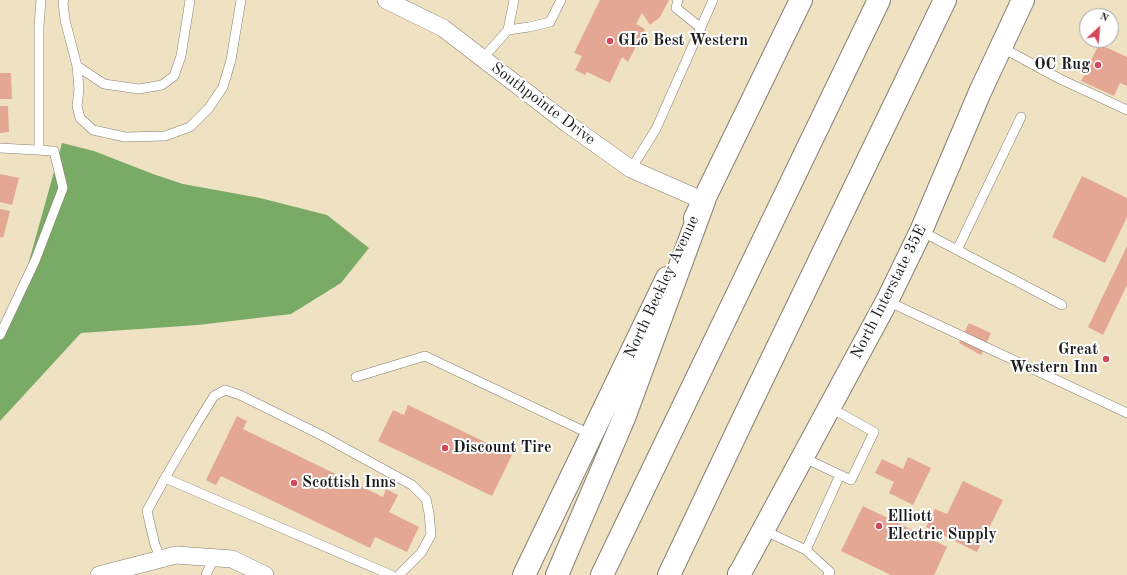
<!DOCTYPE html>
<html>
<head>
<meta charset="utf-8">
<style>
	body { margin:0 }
	#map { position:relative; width:1127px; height:575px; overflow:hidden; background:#efe2c3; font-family:"Old Standard TT",serif }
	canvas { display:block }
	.north { position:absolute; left:1079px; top:8px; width:40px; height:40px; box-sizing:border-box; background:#fff; border:1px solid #a4a4a4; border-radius:50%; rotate:26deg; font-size:11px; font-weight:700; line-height:16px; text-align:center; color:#1c1c1c }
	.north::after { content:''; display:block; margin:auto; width:14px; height:18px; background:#d1495b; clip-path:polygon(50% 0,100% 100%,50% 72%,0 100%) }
</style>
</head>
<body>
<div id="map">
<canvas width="1127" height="575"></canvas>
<div class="north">N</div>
</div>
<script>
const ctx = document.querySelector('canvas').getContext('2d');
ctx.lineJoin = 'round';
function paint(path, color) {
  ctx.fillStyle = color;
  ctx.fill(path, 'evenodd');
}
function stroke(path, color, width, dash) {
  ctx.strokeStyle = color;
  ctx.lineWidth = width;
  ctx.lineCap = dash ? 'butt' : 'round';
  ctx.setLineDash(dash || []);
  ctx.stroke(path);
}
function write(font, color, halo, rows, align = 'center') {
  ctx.font = font + ' "Old Standard TT",serif';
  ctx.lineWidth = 4;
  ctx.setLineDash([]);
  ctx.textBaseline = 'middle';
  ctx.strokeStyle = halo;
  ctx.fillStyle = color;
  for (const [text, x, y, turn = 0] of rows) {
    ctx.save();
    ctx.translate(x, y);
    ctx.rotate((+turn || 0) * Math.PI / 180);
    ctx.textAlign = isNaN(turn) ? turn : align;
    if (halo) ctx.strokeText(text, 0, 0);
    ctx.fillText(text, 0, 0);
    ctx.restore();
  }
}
paint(new Path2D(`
	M62,143L94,151L153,174L183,184L260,198L327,215L369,248L341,283L291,314L198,325L81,333L0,421V329L16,308Z`), '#7aab66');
paint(new Path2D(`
	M600,0H669L660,17L650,25L642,13L636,24L645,29L628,62L622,57L610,83L587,72L585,75L575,70L582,56L574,53Z
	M1099,44L1127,57V86L1120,83L1114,96L1081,81Z
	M0,73H11L12,99H0Z
	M0,106H8L9,132L0,133Z
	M0,174L19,178L12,205L0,202Z
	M1082,176L1127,198V217L1105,263L1052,237Z
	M0,209L10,211L3,238L0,237Z
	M1127,246V285L1103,335L1088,327Z
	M969,323L991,333L981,355L959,343Z
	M408,405L512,455L492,496L378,441L393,410L404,415Z
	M237,416L247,421L243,429L383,497L386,489L398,495L389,512L419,527L407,552L375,537L370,548L221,476L216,485L206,480Z
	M908,457L931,468L913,505L889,493L894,482L875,473L882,459L903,469Z
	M963,481L1003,500L977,552L926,527L935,509L947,514Z
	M863,506L947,547L934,575H891L841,551Z`), '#e3a794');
const service = new Path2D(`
	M64,0L63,2L65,20L77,66L104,84L139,89L162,85L174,76L181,56L190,0
	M678,0L676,8L701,28
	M508,30L514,0
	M1001,47L1060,79L1127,110
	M482,59L508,30L529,27L550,22L561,0
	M77,66L79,89L77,106L80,118L93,130L125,137L165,136L190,127L209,108L223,87L231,60L241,0
	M0,148L54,151L63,188L35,261L0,335
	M39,150V27L41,0
	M631,169L656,129L713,0
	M921,231L1062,305
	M957,250L1021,117
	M887,301L1127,413
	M356,377L425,356L592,435
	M802,457L851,480L874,432L829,407
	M165,478L196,425L214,396L225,390L240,395L321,435L412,485L426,499L429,513L431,535L421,553L399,575
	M763,530L806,550L840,475
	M806,550L830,572L828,575
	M161,559L155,545L147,511L165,478L391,575
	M206,575L214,558`);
const minor = new Path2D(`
	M386,0L443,28L568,124L631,169L704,201
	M99,575L176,555L232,559L265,575`);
const secondary = new Path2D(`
	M695,218L801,0
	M524,575L667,278
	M739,575L887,301L921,231L980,92L1023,0`);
const motorway = new Path2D(`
	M557,575L624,418L704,201
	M602,575L879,0
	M669,575L744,417L945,0
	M739,575V574`);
stroke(service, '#867f70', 10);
stroke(minor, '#867f70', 18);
stroke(secondary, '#867f70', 24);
stroke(motorway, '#867f70', 24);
stroke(service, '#fff', 9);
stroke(minor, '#fff', 17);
stroke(secondary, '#fff', 22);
stroke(motorway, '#fff', 22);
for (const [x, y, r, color] of [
	[610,41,4,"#d1495b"],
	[1098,65,4,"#d1495b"],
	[1106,359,4,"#d1495b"],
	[445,448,4,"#d1495b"],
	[294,483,4,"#d1495b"],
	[879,526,4,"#d1495b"]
]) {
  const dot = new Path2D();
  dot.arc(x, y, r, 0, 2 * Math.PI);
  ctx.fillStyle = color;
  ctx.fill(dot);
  stroke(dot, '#fff', 1.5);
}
write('bold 16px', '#1c1c1c', '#fff', [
	["GLō Best Western",618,41],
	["OC Rug",1090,65,"right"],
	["Great",1098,350,"right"],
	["Western Inn",1098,368,"right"],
	["Discount Tire",453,448],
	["Scottish Inns",302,483],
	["Elliott",887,517],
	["Electric Supply",887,535]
], 'left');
write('16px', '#1c1c1c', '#fff', [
	["Southpointe Drive",543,104,37],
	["North Beckley Avenue",662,287,-65],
	["North Interstate 35E",889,292,-63]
]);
</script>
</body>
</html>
